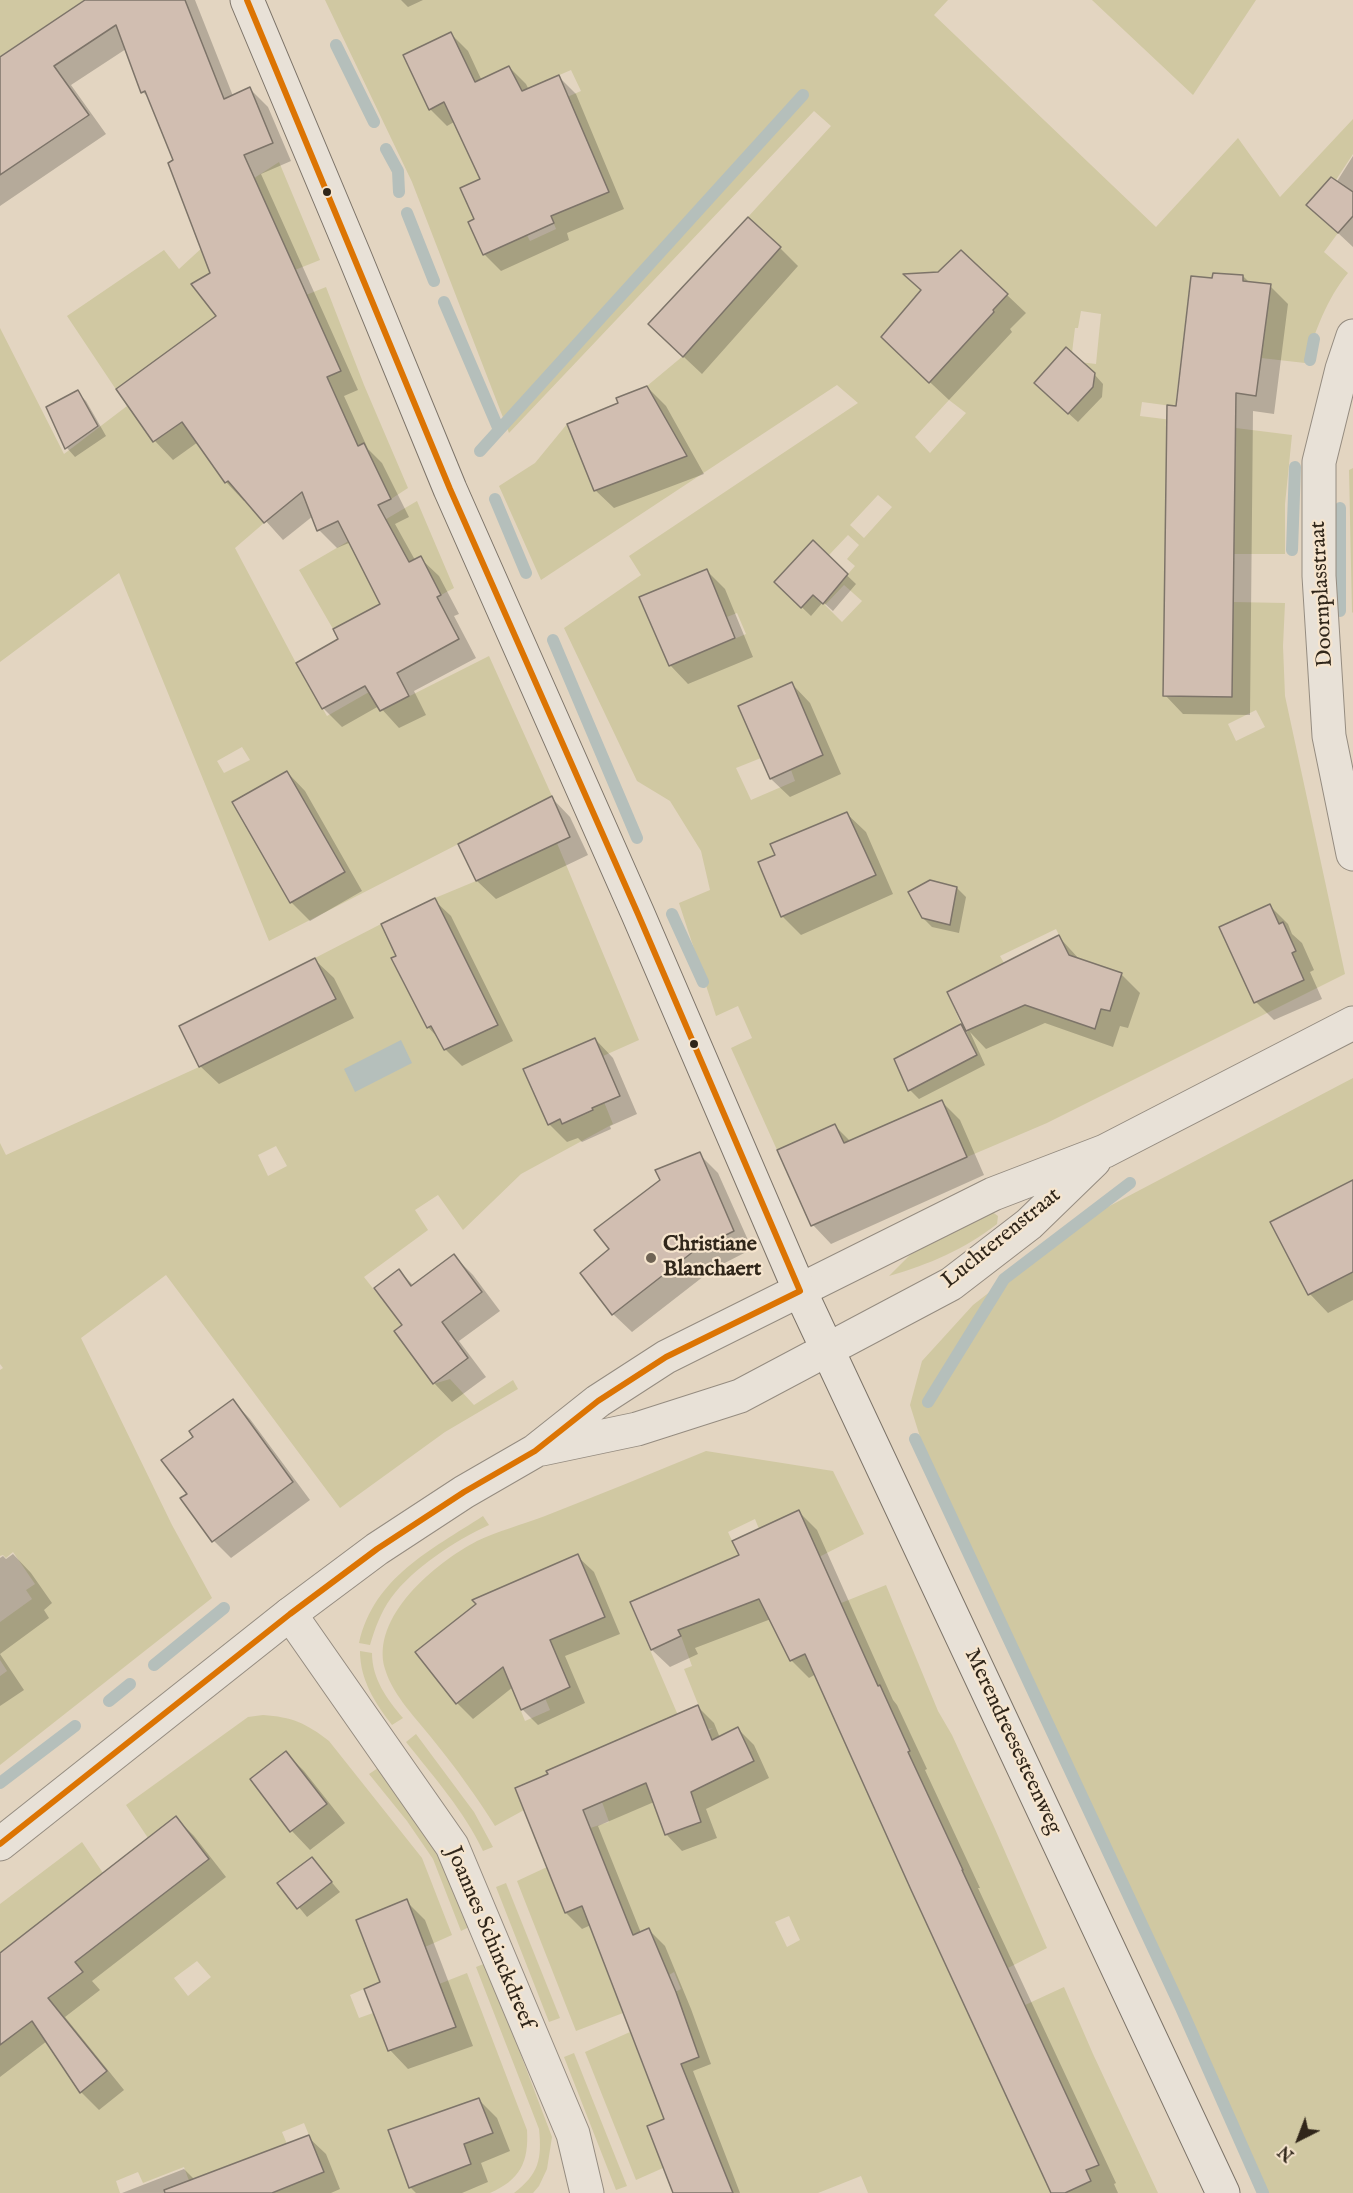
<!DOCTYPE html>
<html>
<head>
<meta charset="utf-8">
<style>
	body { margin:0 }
	#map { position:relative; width:1353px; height:2193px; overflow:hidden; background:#e3d5c1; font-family:"IM FELL English",serif }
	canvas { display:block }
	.north { position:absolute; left:1269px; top:2109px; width:60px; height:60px; -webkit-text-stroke:4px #f6e5ce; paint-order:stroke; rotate:222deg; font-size:16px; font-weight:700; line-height:24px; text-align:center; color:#30261a }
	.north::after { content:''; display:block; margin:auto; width:21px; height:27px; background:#30261a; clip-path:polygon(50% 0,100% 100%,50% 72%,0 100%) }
</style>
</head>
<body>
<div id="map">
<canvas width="1353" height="2193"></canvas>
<div class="north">N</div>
</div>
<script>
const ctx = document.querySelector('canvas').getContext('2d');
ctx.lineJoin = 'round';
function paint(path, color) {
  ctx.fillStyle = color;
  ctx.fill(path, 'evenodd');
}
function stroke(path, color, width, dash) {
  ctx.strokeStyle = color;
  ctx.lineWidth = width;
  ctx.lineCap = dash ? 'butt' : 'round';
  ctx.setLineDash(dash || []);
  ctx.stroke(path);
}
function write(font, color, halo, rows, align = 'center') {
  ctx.font = font + ' "IM FELL English",serif';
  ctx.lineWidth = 4.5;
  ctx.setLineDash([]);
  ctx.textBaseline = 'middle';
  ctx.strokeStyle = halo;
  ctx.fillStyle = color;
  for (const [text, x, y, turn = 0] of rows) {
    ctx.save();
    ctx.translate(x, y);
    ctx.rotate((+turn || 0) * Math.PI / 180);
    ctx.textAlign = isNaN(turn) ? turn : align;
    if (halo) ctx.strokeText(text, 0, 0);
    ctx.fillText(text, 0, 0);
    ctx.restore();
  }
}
paint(new Path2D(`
	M0,0H85L0,56Z
	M325,0H948L934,15L1156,227L1238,138L1280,197L1353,119V154L1336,180L1306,205L1338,233L1324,252L1348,273C1326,300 1316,330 1305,363L1261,358L1270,285L1243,281V275L1213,273L1212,278L1191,276L1176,399L1179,407L1142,402L1140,416L1292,435L1285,504V554H1233L1164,696L1232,697L1233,602L1285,603L1283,646L1285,696L1345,974L1047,1123L967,1157L882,1126L844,1143L835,1124L777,1150L731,1048L752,1038L738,1006L716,1016L679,903L710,890L701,851L670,801L637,781L564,628L641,575L629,556L858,403L837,385L541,580L499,486L535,463L567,424L594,490L646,472V470L686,455L647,386L683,356L780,246L748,217L831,126L814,111L509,433L412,182ZM451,32L475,82L509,66L523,94L455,127L444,102L429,109L403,55ZM571,70L581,91L551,104L541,83ZM513,164L543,197L556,229L530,241L527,235L483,255L468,223L474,219L460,188ZM961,251L1008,294L993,310L994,313L951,359L927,380L881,337L921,290L911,281L916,274L938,272ZM1081,311L1101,314L1096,364L1071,361L1075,328H1078ZM949,400L966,413L930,453L915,437ZM878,495L892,507L864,538L850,525ZM848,535L859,545L847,559L855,566L833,591L824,583L801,608L774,582L829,555ZM707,569L727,617L737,613L746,634L669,666L639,598ZM844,585L862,601L842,622L825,605ZM792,683L823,755L791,770L795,781L751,800L736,768L761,758ZM1256,710L1265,727L1236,741L1228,724ZM847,812L876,875L782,917L758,862L795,846L791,835ZM930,880L957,887L950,925L922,918L908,892ZM1270,904L1279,924L1283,923L1296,951L1292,953L1304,980L1254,1002L1219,927ZM1056,929L1069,955L1122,973L1110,1010L1101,1009L1095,1029L1025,1005L966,1031L977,1055L908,1091L894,1059L961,1024L947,992L1004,963L1000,956Z
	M1092,0H1256L1193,95Z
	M279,162L320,260L295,270L245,184Z
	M217,234L245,322L129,400L128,406L153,442L201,408L288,394L341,371L306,295L326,287L364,385L408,488L391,499L364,443L241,496L264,523L235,548L296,663L327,716L369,692L380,711L489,656L552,796L269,941L119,573L0,662V328L64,454L127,406L67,316L164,250L179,269ZM242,747L250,760L224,773L217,761ZM287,771L345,871L290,903L233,802Z
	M1353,468V612L1352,613L1349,470Z
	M417,501L454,588L441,595L420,556L380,604L333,629L299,570Z
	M557,843L639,1040L603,1056L595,1038L523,1069L548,1124L560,1119L563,1124L593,1111L592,1107L604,1102L613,1124L521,1174L463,1230L438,1195L415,1210L428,1230L364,1277L402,1325L394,1331L433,1384L450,1379L474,1405L513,1380L518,1389L445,1432L340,1508L166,1275L81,1338L172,1525L212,1598L0,1765V1676L7,1671L0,1660V1622L32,1599L26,1590L35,1584L13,1552L6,1558L3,1555L0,1556V1370L3,1368L0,1364V1143L6,1155L199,1067L336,999L315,958L381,924L396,956L391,959L427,1028L431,1026L444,1050L498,1025L435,898L476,881ZM276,1146L287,1166L268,1176L258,1155Z
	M1353,1078V2193H1262L927,1459L910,1405L922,1361L973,1305L1081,1221Z
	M991,1211L998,1216L997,1224C963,1250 930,1264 889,1276L910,1255L928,1244Z
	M706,1451L833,1471L864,1534L819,1557L759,1529L755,1519L728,1532L760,1601L853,1631L841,1603L886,1585L938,1711L952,1735L995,1829L1047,1948L1008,1968L986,1922L995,2069L1044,2046L1025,2005L1064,1987L1093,2054L1158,2193H1065L1091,2181L1086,2170L1098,2164L1068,2100L1019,2124L1051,2193H868L861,2176L818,2193H733L697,2106L647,2126L663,2168L636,2180L585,2052L630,2032L647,2076L699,2057L675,1992L681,1989L674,1972L669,1975L649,1928L598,1949L623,2013L576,2031L517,1881L547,1867L565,1913L615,1892L590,1828L609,1822L602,1802L565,1767L515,1787L524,1810L495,1826C476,1796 456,1768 434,1741C417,1719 393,1696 385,1669C370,1617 435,1563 477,1541C495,1532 524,1524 545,1516C599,1495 652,1473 706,1451ZM685,1578L697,1609L725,1612L684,1628L666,1586ZM659,1590L681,1636L692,1666L684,1669L708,1729L713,1728L689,1741L630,1603ZM467,1612L507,1663L456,1704L415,1652ZM554,1650L570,1687L545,1698L550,1710L525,1721L505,1671ZM667,1719L687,1766L628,1736ZM691,1795L701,1822L665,1835L655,1808ZM933,1805L963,1870L912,1892L884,1828ZM789,1916L800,1940L787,1947L775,1922Z
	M483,1516L489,1525C456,1540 413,1568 391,1598C381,1612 375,1628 370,1645L359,1643C374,1577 431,1550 483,1516Z
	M360,1651L372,1653C372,1679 387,1699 403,1718L392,1725C375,1703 360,1680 360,1651Z
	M263,1715C292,1717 306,1723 329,1741L422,1858L452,1935L425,1947L356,1920L380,1982L350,1995L359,2018L373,2013L389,2051L455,2027L439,1984L467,1973L527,2130C529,2162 520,2180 490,2193H266L189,2181L184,2167L143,2183L138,2172L116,2181L120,2193H0V2045L23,2028L18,2021L83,1972L53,1935L43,1943L32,1928L0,1953V1904L82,1842L103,1873L69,1900L101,1942L209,1859L177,1816L148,1838L126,1805L248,1717ZM286,1751L327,1804L291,1832L250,1779ZM332,1882L297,1909L278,1884ZM197,1961L211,1977L188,1996L174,1978ZM479,2098L493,2133L464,2144L471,2164L409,2188L388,2130ZM304,2123L324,2172L302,2180L282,2132Z
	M416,1734L474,1812L493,1847L483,1851C464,1811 434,1777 406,1742Z
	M378,1768L433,1840L471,1926L461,1931L433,1859L407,1821L369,1774Z
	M506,1883L560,2018L549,2022L496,1887Z
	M486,1963L552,2137L547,2169L539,2186L533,2193H514C539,2174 542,2159 539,2129L476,1967Z
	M574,2053L627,2186L616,2190L564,2057Z`), '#d0c8a2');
paint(new Path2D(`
	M401,1040L412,1063L355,1092L344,1069Z`), '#b5bfbb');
paint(new Path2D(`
	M88,0H195L233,96L250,89L268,107L291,161L261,174L358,390L344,396L368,449L382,463L409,517L395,524L415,560L420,558L439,576L459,614L454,616L476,658L414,691L426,715L399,728L379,706L342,727L323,708L341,640L382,605L351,542L337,548L319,530L313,516L283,540L246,499L244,501L226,482L198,442L173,460L155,441L118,390L218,316L212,274L174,160L150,99L143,92L126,49L71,85L106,134L0,206V58Z
	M401,0H423L408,7Z
	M451,34L468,51L482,81L509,67L526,84L529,90L559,77L576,94L624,209L567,233L569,240L501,271L484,254L476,220L482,180L454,122L447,126L430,109Z
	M1353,156V247L1308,205L1336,183Z
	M780,248L798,266L702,374L668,342Z
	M907,276L1007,295L1026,313L1010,329L1012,332L949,400L901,355L922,291Z
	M1243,276L1250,283L1270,286L1288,304L1274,414L1253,411L1250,715L1183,714L1165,695L1213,279Z
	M1094,374L1103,384L1102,397L1078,422L1045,392Z
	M647,387L666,406L704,474L614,508L595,490L620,404Z
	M77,392L86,401L106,436L75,457L67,448Z
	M813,543L856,584L833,611L823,602L811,616L785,591Z
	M707,571L725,589L753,657L688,684L670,665Z
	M792,684L810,703L841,774L790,797L771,779L740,707Z
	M287,772L305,791L362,891L310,921L291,902Z
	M552,798L570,817L588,855L496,899L477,881L460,844Z
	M847,814L866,832L893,894L801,935L783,917L760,862L776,855Z
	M957,888L966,897L959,933L932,927L923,918Z
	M434,900L451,916L513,1041L462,1066L445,1049L439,1039L428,1027L398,957Z
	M1270,906L1288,924L1292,934L1302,943L1314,970L1310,972L1322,999L1274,1020L1256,1002Z
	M1059,937L1080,960L1122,975L1140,993L1128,1028L1120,1026L1113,1047L1045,1023L986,1049L970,1032L985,1065L919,1099L910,1090L896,1060L961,1026L968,1032L949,993Z
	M315,960L334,978L354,1018L219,1084L200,1066Z
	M595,1039L613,1058L637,1114L610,1126L611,1129L582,1142L578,1138L567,1142L549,1124Z
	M941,1101L960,1120L984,1175L831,1244L813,1225L835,1126L851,1142Z
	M699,1154L718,1173L752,1249L713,1269L632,1332L613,1314L611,1250Z
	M1353,1181V1300L1328,1313L1310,1294Z
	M454,1256L473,1275L500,1311L459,1341L486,1377L452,1402L434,1383L396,1331L404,1326L399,1271L414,1286Z
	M233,1401L250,1419L310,1500L231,1558L214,1541L189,1494L195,1437Z
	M799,1512L817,1530L893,1700L897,1705L927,1769L925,1770L980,1888H978L1116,2183L1114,2184L1118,2193H1053L816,1674L809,1678L791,1660L771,1619L695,1648L698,1654L670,1667L652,1650L632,1603L741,1556Z
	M13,1554L31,1573L52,1603L44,1610L49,1618L0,1654L24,1690L0,1706V1558L3,1556L6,1559Z
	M577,1556L594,1572L620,1634L565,1656L585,1703L538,1725L522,1709L513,1687L473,1719L457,1703L417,1652Z
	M698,1707L714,1723L720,1738L738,1729L754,1745L769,1778L706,1809L717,1838L682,1851L666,1834L654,1802L598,1826L641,1933L649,1930L665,1946L691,2009L711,2064L693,2071L740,2193H675L666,2120L591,1925L582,1929L566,1913L517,1788Z
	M286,1753L304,1771L345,1823L310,1850L292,1831L252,1780Z
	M176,1818L194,1836L226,1877L92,1981L100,1990L65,2017L124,2090L99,2110L81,2092L47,2041L0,2077V1956Z
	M312,1859L340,1892L307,1917L280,1884Z
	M406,1901L425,1920L473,2046L408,2069L390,2050L382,1983Z
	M478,2099L497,2118L510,2151L481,2163L488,2182L462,2193H416L410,2187Z
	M308,2137L326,2154L340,2189L331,2193H122L184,2169L195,2180Z`), '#0003');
stroke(new Path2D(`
	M336,45L374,122
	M386,149L398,171L399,192
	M407,213L434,281
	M444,302L499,430
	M1310,360L1314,339
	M480,451L803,95
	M495,499L526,573
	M1340,508V611
	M1292,550L1295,467
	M553,640L637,838
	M672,914L703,982
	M928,1402L1004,1279L1130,1183
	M915,1439L1181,2008L1263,2193
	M154,1665L224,1608
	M109,1701L130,1684
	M0,1783L75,1726`), '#b5bfbb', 12);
const building = new Path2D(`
	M85,0H185L224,99L250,87L273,143L244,155L341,371L327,377L358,446L364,443L391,499L378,505L409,562L421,556L441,595L437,597L459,639L397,673L409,696L380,711L365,686L322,709L296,663L338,639L333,629L380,604L338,521L317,531L302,492L264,523L228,481L225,483L182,422L153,442L116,389L216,316L191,284L210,273L168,163L173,160L145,91L141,93L116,25L54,66L89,115L0,175V57Z
	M451,32L475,82L509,66L522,91L559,75L609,192L551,216L554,223L483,255L468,222L474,219L460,188L480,179L444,102L429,110L403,55Z
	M1331,177L1353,192V216L1338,233L1306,205Z
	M748,217L781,247L683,357L648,324Z
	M961,250L1008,294L993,310L994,312L929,383L881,337L921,290L903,274L938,272Z
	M1213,273L1243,275V281L1271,284L1256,396L1236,393L1232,697L1163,696L1167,405L1176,406L1191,276L1212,278Z
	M1066,347L1095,373L1093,387L1068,414L1034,383Z
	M647,386L687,456L594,491L567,424L618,403L616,398Z
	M78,390L98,426L65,449L46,407Z
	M813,540L848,574L823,604L813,595L801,608L774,582Z
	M707,569L735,638L669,666L639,597Z
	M792,682L823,755L770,779L738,706Z
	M287,771L345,872L290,903L232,802Z
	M552,796L570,837L476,881L458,844Z
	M847,812L876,875L781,917L758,862L775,855L770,844Z
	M930,880L957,887L950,925L922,918L908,892Z
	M435,898L498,1025L444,1050L431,1026L427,1028L391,958L396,956L381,924Z
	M1270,904L1279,924L1283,922L1296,951L1292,953L1304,980L1254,1003L1219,927Z
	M1059,935L1069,955L1122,973L1110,1011L1101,1009L1095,1029L1025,1005L966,1031L947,992Z
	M315,958L336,999L199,1067L179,1026Z
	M961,1024L977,1055L908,1091L894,1059Z
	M595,1038L620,1096L592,1108L593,1110L562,1124L560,1119L548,1125L523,1069Z
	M942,1100L967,1157L811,1226L777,1150L835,1124L844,1143Z
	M700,1152L734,1231L694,1251L612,1315L580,1273L609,1249L594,1230L660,1180L655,1170Z
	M1353,1180V1272L1308,1295L1270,1222Z
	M454,1254L482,1292L442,1322L468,1358L433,1384L394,1331L402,1325L374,1288L399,1269L411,1286Z
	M233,1399L293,1482L212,1542L180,1498L187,1494L161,1460L193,1437L189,1431Z
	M799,1510L878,1686L880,1685L910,1751L908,1752L963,1870H962L1099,2165L1086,2170L1091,2181L1065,2193H1051L912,1892L805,1654L790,1661L759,1599L678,1630L681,1636L651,1650L630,1602L739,1555L732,1541Z
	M578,1554L605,1617L550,1640L570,1687L521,1710L503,1667L456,1704L415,1652L476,1604L472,1600Z
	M698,1705L712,1740L738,1727L754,1761L691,1792L701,1822L665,1835L646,1783L583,1810L633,1935L649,1928L676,1992L699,2057L681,2064L733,2193H673L647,2126L664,2119L582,1906L565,1913L515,1788L548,1774L546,1771Z
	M286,1751L327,1804L290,1832L250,1779Z
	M176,1816L209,1859L75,1962L83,1972L48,1998L107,2071L80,2093L32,2021L0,2045V1953Z
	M312,1857L332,1882L297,1909L277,1883Z
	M407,1899L456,2027L388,2051L364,1989L380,1982L356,1920Z
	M479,2098L493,2133L464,2144L471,2164L409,2188L388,2130Z
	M309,2135L324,2172L272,2193H165L164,2190Z`);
paint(building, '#d1beb1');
stroke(building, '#7d7469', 1.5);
const minor = new Path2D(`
	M1353,336L1342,369L1319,462V576L1329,736L1353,854
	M290,1614L452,1846L573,2134L587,2193`);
const tertiary = new Path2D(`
	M542,1449L637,1429L740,1396L951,1284L1029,1224L1094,1161
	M0,1844L290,1614L377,1549L464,1492L535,1451L598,1401L666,1357L993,1194L1105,1151L1353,1023`);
const secondary = new Path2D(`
	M247,0L354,255L450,489L638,914L800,1291L1223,2193`);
stroke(minor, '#958c80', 35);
stroke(tertiary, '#958c80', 35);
stroke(secondary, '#7d7469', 35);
stroke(minor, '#e8e1d7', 33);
stroke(tertiary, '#e8e1d7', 33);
stroke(secondary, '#e8e1d7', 33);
stroke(new Path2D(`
	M247,0L450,489L638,914L800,1291
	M0,1844L290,1614L377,1549L464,1492L535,1451L598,1401L666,1357L800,1291`), '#dc7403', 6);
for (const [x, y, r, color] of [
	[327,192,5,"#30261a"],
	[694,1044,5,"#30261a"],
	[651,1258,6,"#6f6354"]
]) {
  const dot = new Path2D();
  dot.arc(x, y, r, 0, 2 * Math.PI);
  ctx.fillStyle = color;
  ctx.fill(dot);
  stroke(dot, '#f6e5ce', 2);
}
write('22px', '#30261a', '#f6e5ce', [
	["Doornplasstraat",1323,594,-93],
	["Luchterenstraat",1002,1239,-39],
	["Merendreesesteenweg",1012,1742,65],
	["Joannes Schinckdreef",489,1938,67]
]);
write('bold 22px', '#30261a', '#f6e5ce', [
	["Christiane",663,1245],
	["Blanchaert",663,1270]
], 'left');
</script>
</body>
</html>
